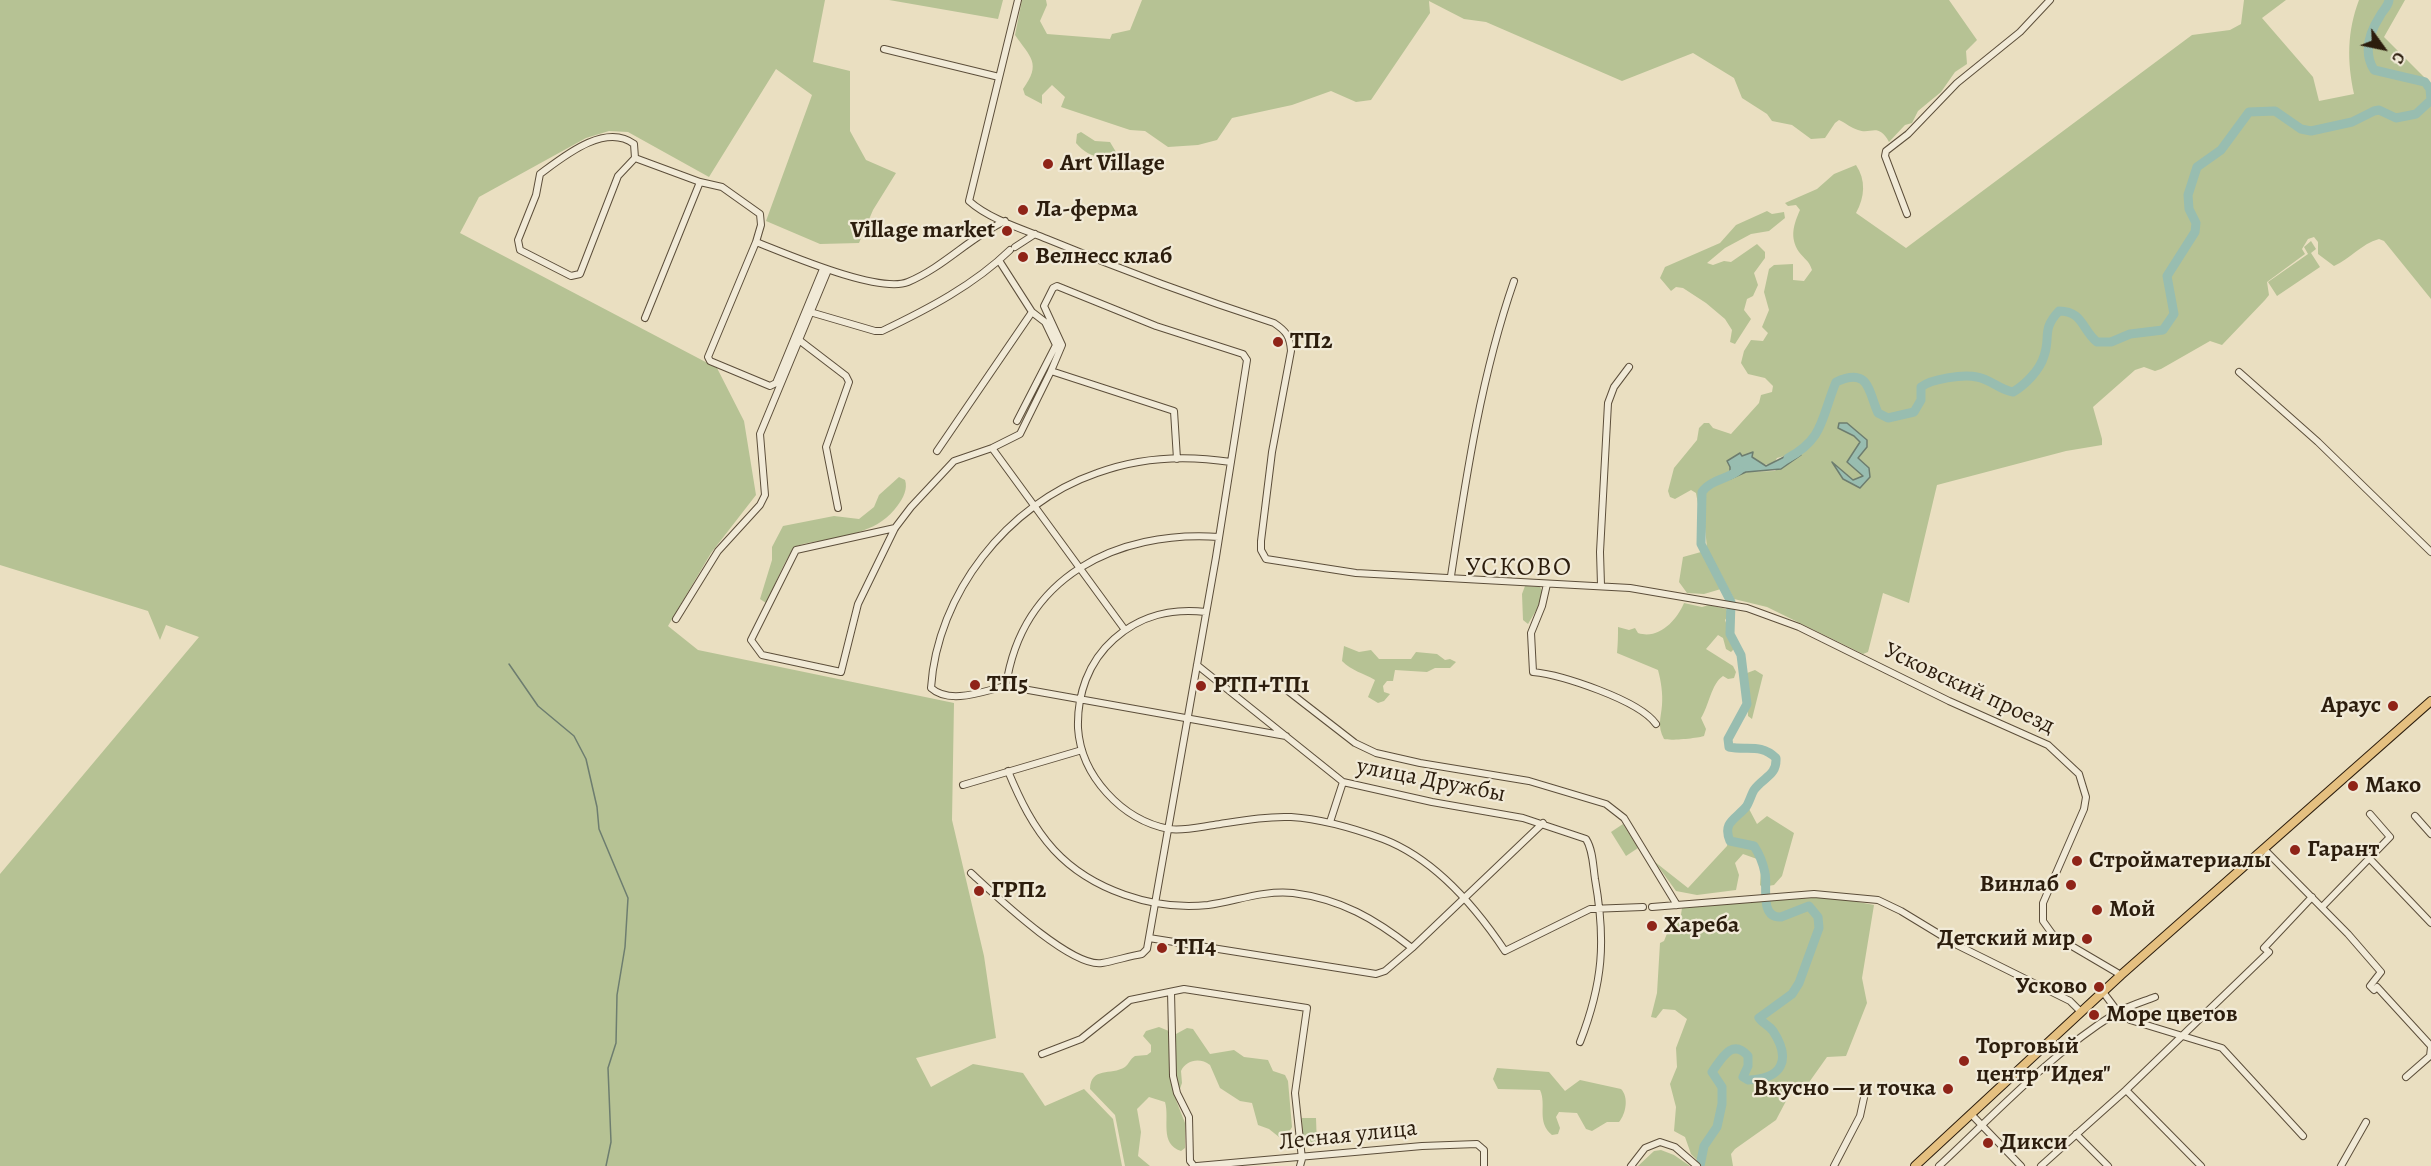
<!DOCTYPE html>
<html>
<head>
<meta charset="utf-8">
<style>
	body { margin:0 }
	#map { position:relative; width:2431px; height:1166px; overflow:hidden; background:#eadfc1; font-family:Alegreya,serif }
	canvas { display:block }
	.north { position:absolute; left:2353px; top:18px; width:60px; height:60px; -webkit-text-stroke:4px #f1ead7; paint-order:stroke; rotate:123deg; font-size:16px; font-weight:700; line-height:24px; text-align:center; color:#2c1d0d }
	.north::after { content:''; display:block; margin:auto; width:21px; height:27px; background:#2c1d0d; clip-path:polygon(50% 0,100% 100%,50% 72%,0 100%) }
</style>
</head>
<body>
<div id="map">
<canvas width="2431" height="1166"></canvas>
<div class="north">С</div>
</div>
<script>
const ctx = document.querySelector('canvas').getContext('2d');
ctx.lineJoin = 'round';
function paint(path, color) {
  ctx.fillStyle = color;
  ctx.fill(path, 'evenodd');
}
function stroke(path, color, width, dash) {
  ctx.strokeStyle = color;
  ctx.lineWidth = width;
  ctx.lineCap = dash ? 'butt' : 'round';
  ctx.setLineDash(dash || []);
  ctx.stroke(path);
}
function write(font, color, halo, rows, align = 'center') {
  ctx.font = font + ' Alegreya,serif';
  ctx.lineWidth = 4.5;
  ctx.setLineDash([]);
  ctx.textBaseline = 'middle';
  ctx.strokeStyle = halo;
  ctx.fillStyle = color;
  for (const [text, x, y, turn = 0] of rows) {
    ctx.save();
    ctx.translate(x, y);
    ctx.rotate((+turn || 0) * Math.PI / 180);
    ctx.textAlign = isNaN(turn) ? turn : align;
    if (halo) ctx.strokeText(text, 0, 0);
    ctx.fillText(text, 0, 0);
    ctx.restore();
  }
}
paint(new Path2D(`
	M0,0H825L813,62L850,71V131L866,160L896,173L873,210L859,243L820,244L766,221L812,95L776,69L709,177L628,132L609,131L586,138L479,197L460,233L717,368L744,421L756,495L711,553L668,626L698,650L954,703L952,820L984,956L996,1038L916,1058L931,1087L973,1064L1023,1073L1045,1106L1084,1089L1113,1119L1122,1166H0V874L199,637L166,625L160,640L148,611L0,565Z
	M889,0H1003L998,19Z
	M1022,0H1046L1047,5L1040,21L1047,34L1110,39L1112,34L1130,30L1142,0H1949L1977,40L1966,51L1967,64L1955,72L1941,92L1918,111L1912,123L1905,125L1889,142C1878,122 1871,135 1858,130C1851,128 1846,123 1839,120L1835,123L1825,138L1811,139L1792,125L1772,121L1767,114L1742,98L1734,78L1693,53L1622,81L1486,22L1464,19L1429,1L1430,13L1371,100L1356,102L1331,91L1292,105L1232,118L1217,140L1198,145L1168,147L1145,131L1130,130L1061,107L1065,97L1052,85L1042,95V104L1025,95L1023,89C1042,63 1030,57 1015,35Z
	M2244,0H2286L2262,18L2313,77L2319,101L2354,94C2347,61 2347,32 2359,0H2405L2384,37L2431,84V299L2384,241L2379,239C2361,244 2350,259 2334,266L2318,254V242L2314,237L2308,239L2302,249L2305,254L2267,282L2269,295L2265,300L2222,345L2210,341L2161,369L2155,371L2144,367L2135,370L2093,407L2102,439V445L2066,451L1937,485L1909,603L1883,593L1868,652L1863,654L1767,607L1734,599L1707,548L1703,507L1698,504L1696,493L1691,490L1675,499L1670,497L1668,491L1674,468L1697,440L1699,428L1704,423H1709L1713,428L1731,434L1759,403L1761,395L1772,392L1773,386L1765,378L1748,374L1741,363L1744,351L1751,340L1763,341L1768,333L1762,327L1769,310L1764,292L1769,269L1774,265L1793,264V280L1804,281L1812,270C1809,260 1804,259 1799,252C1789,237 1794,224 1800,210L1796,205L1788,206L1785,203L1817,189L1834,174L1856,165C1866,180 1865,197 1856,213L1906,248L2192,35L2230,30L2241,24ZM1753,453L1752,457C1759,465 1765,466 1774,463L1777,458L1792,454L1775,471L1746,472L1730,479L1732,459L1736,455L1742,456Z
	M1081,132L1095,141L1110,142L1116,152C1101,161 1087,156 1076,143L1077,134Z
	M1767,211L1772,214L1784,212L1785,218L1769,231L1751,234L1725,248L1707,263L1713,265L1724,261L1731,262L1757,244L1765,252V258L1754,273L1758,285L1753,296L1747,299L1744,310L1751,319L1735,344L1730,342L1732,330L1725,319L1706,303L1683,288L1676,287L1671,291L1660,278L1665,267L1720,243L1736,225Z
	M2311,241L2316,249L2311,253L2320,267L2277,296L2268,282L2308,254L2304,247Z
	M899,477L905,480C908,489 903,498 898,505C879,532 850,534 820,541C813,542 804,543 797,546C787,552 773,591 766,603L760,599L772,560V547L783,526L834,516L859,519L874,507L879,495Z
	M1701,552L1721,589L1704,594L1687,593L1679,582L1683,557Z
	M1525,586L1540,587L1543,592L1537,609L1528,624L1523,620L1522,594Z
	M1684,603L1702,607L1709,605L1726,609L1729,615L1725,620L1735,648L1731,652L1726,649L1723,638L1718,635L1706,649L1733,666L1736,672L1734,678L1728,679L1723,676C1711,684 1709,706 1701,718L1706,729L1704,736C1699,738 1671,741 1664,739C1657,726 1661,718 1662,705C1663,694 1661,681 1658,670L1617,653C1618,643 1618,636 1618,627L1629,630L1635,628L1638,633C1659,640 1677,620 1684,603Z
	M1344,646L1359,652L1371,650L1379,659H1411L1416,652L1437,654L1445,660L1450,659L1456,662L1450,668H1435L1427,672L1395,670L1393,681H1387L1383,686L1384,692L1390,694L1384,701L1378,703L1368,697L1375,680C1363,673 1352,671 1342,661Z
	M1755,670L1763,675L1752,719L1748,716L1747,673Z
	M1748,807L1757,824L1767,816L1794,833L1782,876L1774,885L1762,887L1760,885L1761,867L1757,859L1743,854L1735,863L1739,875L1736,890L1697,895L1676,891L1655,862L1688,888L1727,846L1731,823Z
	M1623,824L1638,848L1626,856L1611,832Z
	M1832,897L1874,905L1862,978L1867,1003L1846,1056L1827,1057L1805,1088L1795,1084L1776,1120L1735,1149L1731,1154L1733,1166H1703L1691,1154L1685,1137L1674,1131L1676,1107L1670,1084L1677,1067L1676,1048L1687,1019L1675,1010L1663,1009L1656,1018L1651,1017L1657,993L1660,943L1664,941L1672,921H1680L1682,908L1717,903Z
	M1159,1027L1176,1034L1187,1028L1193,1029L1210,1054L1234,1050L1244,1057L1268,1060L1273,1071L1285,1075L1288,1081L1292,1127L1289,1132L1279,1137L1269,1129L1258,1125L1252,1103L1240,1101L1220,1088L1210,1065C1200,1057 1186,1060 1181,1071L1182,1083L1176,1100L1185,1123V1148L1181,1151C1159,1144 1170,1119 1165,1102L1149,1097L1137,1109L1141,1132L1138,1156L1150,1166H1125L1115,1115L1090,1089C1091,1066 1111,1076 1125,1067C1129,1064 1130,1059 1135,1056L1147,1055L1151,1052V1045L1143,1036L1146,1031Z
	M1497,1068L1549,1072L1565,1091L1580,1080L1621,1089C1629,1097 1626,1114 1619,1122H1607L1592,1131L1586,1129L1577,1113L1559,1112L1556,1117L1560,1128L1558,1134L1552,1135C1536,1122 1547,1105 1540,1090L1498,1089L1493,1079Z
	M1302,1118H1316L1317,1146L1303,1147Z
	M1661,1150L1674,1155L1690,1166H1638L1654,1151Z`), '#b6c294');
const water = new Path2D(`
	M1839,423H1847L1867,440V447L1858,458L1869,468L1870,477L1860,488L1843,479L1832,462L1853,480L1863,476L1847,462L1860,442L1854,436L1838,428Z
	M1753,452L1752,457L1766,466L1794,452L1801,455L1781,469L1746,472L1730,479V467L1727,461L1740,453L1742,456Z`);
paint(water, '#98bdb0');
stroke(water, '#6d7d6f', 1.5);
stroke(new Path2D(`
	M509,664L538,706L574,736L586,759L597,807L599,829L628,898L625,947L617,995L616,1043L608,1068L611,1142L606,1166`), '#6d7d6f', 1.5);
stroke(new Path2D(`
	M1788,458C1824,439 1821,418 1836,382C1869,367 1868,390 1878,413L1888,418L1914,412L1921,400V387C1931,379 1963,374 1977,377C1990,379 2000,390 2013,392C2025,385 2040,370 2044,356C2051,337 2041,330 2059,311C2083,311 2082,330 2097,342H2111L2130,334L2163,330L2174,314L2167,276L2195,232L2196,223L2189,209L2188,195L2197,167L2221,150L2249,112L2275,111L2301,129L2311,131L2352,122L2374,111L2379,110L2396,118L2416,114L2431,100L2430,89L2425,82L2374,70C2363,52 2369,33 2380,16C2383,10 2388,7 2389,0
	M1700,1166L1704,1146L1717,1127L1722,1104V1087L1712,1072C1722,1058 1732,1038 1748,1056V1066L1743,1077L1748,1080C1782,1079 1792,1060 1773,1031C1769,1025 1763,1024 1759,1018L1792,994L1799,983L1819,928L1818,917L1809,906L1781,917C1759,918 1768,886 1765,873C1763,863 1760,855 1754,846L1730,841C1722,822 1736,819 1746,807C1749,803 1751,795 1754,790C1763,777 1777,776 1776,758C1760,743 1747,751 1729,747L1728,739L1747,704L1741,655L1730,634L1731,602L1701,544L1702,492C1710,480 1728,479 1739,470`), '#98bdb0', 9);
const minor = new Path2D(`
	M1018,0L969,201C989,219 1022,229 1047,239C1122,270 1197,298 1274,323C1286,331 1290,336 1291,351L1272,452L1261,541V550L1266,559L1356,573L1630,588L1747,608L1799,627L1949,701L2048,745L2079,774L2086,797L2084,809L2043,903V921L2053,935L2121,975
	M884,49L999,77
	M635,158L634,144C605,122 563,157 540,174L536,195L518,240L520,250L571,276L580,274L618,176L635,158L700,182L722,187L760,214L761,225L756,242C787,254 879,294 908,282C944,267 970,237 1005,221
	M1907,214L1885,156L1886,151L1908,134L1957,83L2020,32L2050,0
	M756,242L708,357L710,361L770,386L776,383L823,269
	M1015,247L1035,234
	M810,312L875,331H882C928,309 974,285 1010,250
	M645,318L700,182
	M799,340L846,376L849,382L826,447L838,508
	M2239,372L2318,442L2431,552
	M1017,421L1056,345L1045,322L1032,312
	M992,448L1125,630
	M937,451L1032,312L1000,262
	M1231,462C1186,455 1140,457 1097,473C1007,504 937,594 931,688C950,705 984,691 1006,686L1286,736
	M895,528L796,550L751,640L762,655L841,672L858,604L895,528L911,507L954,461L992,448L1020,434L1051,371L1174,411L1177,459
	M1451,576C1466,477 1481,376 1514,281
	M1547,584L1542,606L1531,633L1533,672C1562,675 1639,700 1656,724
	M1601,585L1600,552L1608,403L1614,387L1629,367
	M1206,612C1171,608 1141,615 1114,639C1088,662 1077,695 1078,728C1081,776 1122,820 1169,829C1183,831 1200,827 1214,825C1240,821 1265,816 1291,817C1323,819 1353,828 1383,839C1435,859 1475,906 1505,951L1590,909L1643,907
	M676,619L718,551L760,505L765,495L760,434L828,270
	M1197,665L1343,782L1432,802L1523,818L1586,839C1593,850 1593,866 1595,879C1606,941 1603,983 1580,1042
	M1006,686C1022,577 1116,530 1219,537
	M1288,691L1355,743L1376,753L1420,763L1529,781L1606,804L1624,818L1677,905
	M1008,771C1020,800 1033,827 1054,850C1091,890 1154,911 1208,905C1236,901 1264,890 1293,893C1341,899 1375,919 1412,948
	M963,785L1082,750
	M2415,816L2431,834
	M1330,822L1343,782
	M2264,849L2348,934L2381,972L2370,986L2374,990L2377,987L2431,1046
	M2369,858L2431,923
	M971,873C994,894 1071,968 1102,963C1115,961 1129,956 1142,954L1147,949L1216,557L1247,360L1243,354L1156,326L1057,286L1053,288L1044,306L1062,345L1051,371
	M1652,907L1814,894L1878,900L1901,911L1957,945L2070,1001L2081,1012
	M2322,907L2390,837L2370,814
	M1149,938L1376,974L1385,971L1412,948L1543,823
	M1171,992L1173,1076L1177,1093L1189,1117L1190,1161L1194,1166
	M2103,992L2118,1012L2130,1020L2222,1048L2303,1136
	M1042,1054L1081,1039L1130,1000L1184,989L1307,1008L1295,1093L1302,1159L1300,1166
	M2406,1077L2430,1056L2431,1047
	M2126,1090L2201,1166
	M1971,1114L2021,1166
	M2076,1134L2108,1166
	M1197,1166L1422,1146L1477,1144L1484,1150V1166
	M1631,1166L1645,1148L1660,1142L1675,1147L1697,1166
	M1834,1166L1860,1116L1865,1093
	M1939,1166C1996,1113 2050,1054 2116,1013C2128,1006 2142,1002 2155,997
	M2041,1166L2126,1090L2269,952L2264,948L2312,897
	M2341,1166L2366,1122`);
const major = new Path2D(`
	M1915,1166L2121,975L2431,701`);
stroke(minor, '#5c4e3a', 8);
stroke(major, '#2c1d0d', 10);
stroke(minor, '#f1ead7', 6);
stroke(major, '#e5c080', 8);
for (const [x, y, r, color] of [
	[1048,164,6,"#8f2418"],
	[1023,210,6,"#8f2418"],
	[1007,231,6,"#8f2418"],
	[1023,257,6,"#8f2418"],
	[1278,342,6,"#8f2418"],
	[975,685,6,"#8f2418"],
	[1201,686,6,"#8f2418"],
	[2393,706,6,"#8f2418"],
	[2353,786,6,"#8f2418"],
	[2295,850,6,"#8f2418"],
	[2077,861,6,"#8f2418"],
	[2071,885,6,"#8f2418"],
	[979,891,6,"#8f2418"],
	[2097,910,6,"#8f2418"],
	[1652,926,6,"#8f2418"],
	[2087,939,6,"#8f2418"],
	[1162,948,6,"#8f2418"],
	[2099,987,6,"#8f2418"],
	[2094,1015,6,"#8f2418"],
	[1964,1061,6,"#8f2418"],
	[1948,1089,6,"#8f2418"],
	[1988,1143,6,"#8f2418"]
]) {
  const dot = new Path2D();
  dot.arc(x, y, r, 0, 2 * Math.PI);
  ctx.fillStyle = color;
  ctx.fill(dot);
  stroke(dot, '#f1ead7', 2);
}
write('bold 24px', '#2c1d0d', '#f1ead7', [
	["Art Village",1060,164],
	["Ла-ферма",1035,210],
	["Village market",995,231,"right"],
	["Велнесс клаб",1035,257],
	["ТП2",1290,342],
	["ТП5",987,685],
	["РТП+ТП1",1213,686],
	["Араус",2381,706,"right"],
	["Мако",2365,786],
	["Гарант",2307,850],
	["Стройматериалы",2089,861],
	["Винлаб",2059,885,"right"],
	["ГРП2",991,891],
	["Мой",2109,910],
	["Хареба",1664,926],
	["Детский мир",2075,939,"right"],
	["ТП4",1174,948],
	["Усково",2087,987,"right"],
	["Море цветов",2106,1015],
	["Торговый",1976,1047],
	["центр \"Идея\"",1976,1075],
	["Вкусно — и точка",1936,1089,"right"],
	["Дикси",2000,1143]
], 'left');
write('24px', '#2c1d0d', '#f1ead7', [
	["Усковский проезд",1969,689,25],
	["улица Дружбы",1431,781,11],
	["Лесная улица",1348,1136,-6]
]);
ctx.letterSpacing = '1.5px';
write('26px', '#2c1d0d', '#f1ead7', [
	["УСКОВО",1519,569]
]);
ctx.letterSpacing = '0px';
</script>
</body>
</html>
